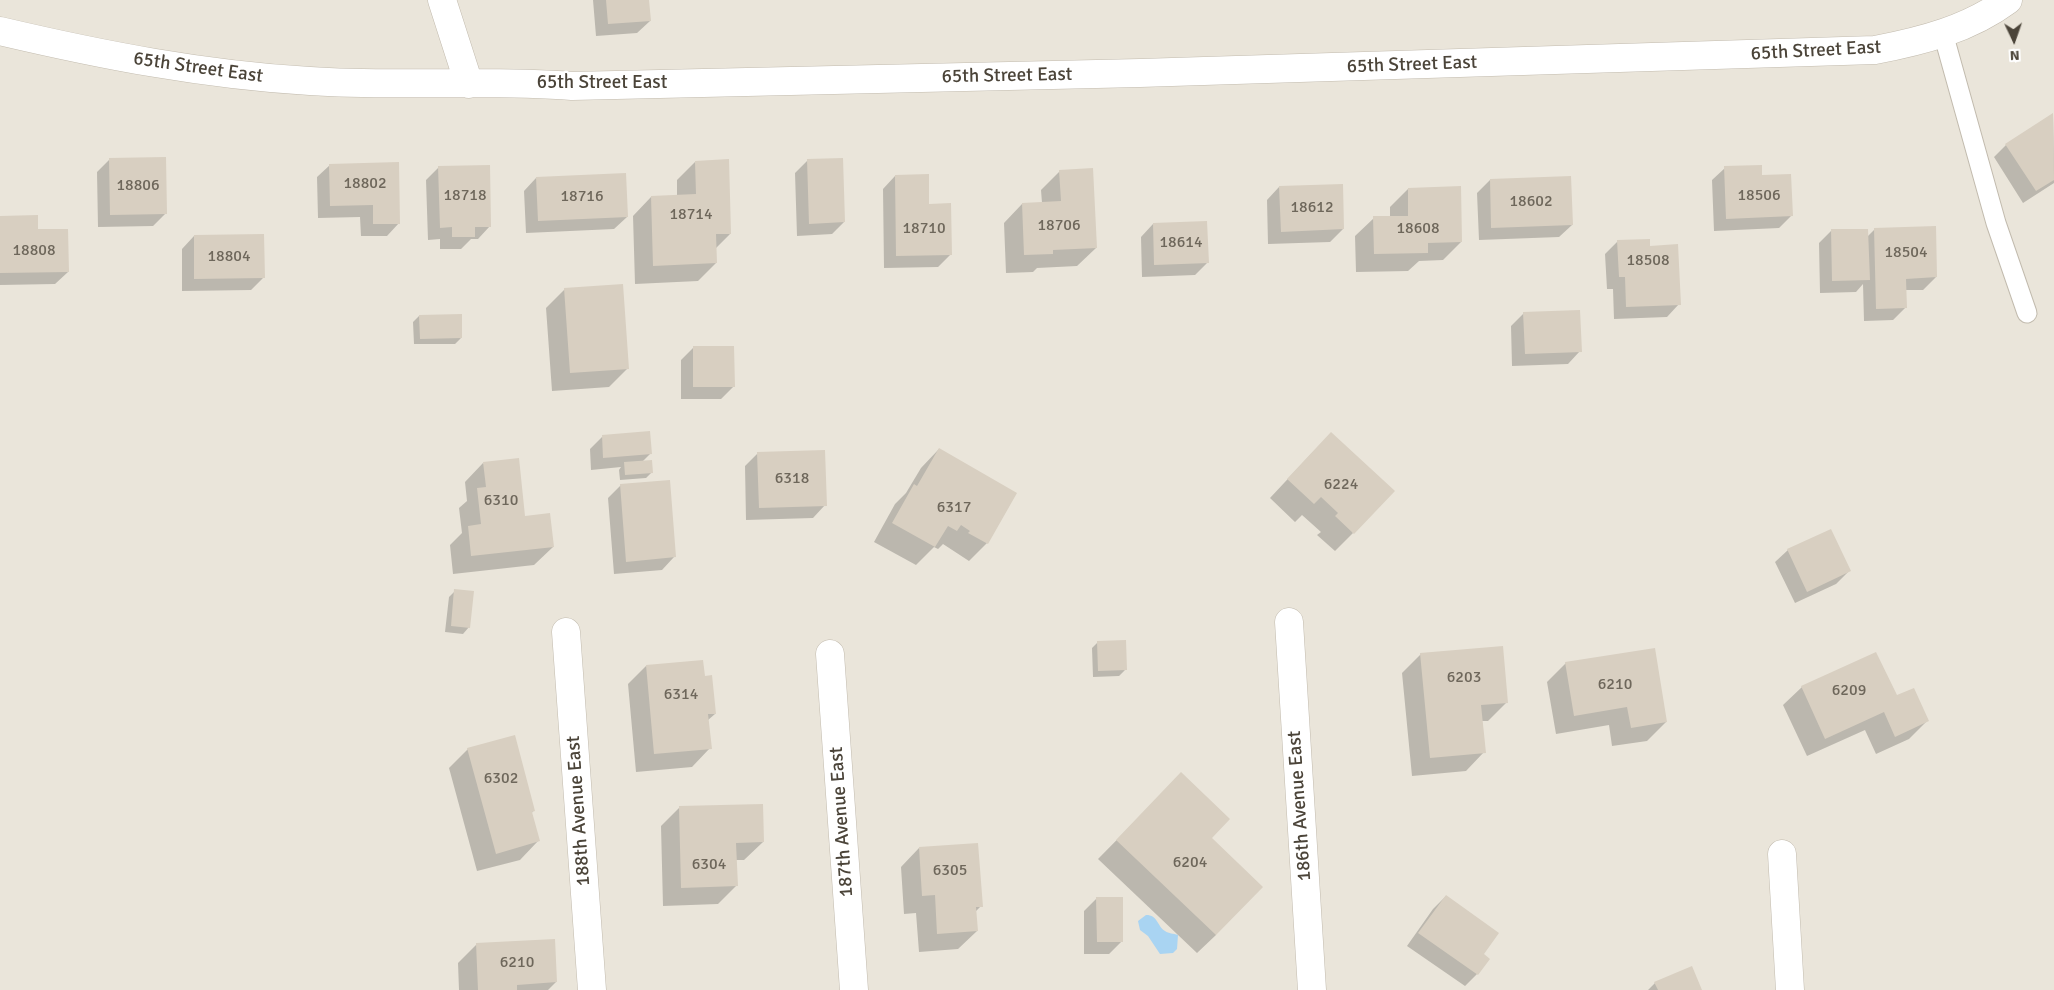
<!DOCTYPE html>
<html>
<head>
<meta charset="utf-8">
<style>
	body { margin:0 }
	#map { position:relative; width:2054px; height:990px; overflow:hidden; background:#f6f3ec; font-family:Signika,sans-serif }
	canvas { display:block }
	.north { position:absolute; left:1989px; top:15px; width:50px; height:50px; -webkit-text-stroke:4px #fff; paint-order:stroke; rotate:177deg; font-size:14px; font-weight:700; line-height:20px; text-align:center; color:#4b4439 }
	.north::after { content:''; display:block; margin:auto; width:18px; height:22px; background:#4b4439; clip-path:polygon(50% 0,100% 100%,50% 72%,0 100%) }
</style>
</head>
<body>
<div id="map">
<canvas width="2054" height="990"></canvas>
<div class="north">N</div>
</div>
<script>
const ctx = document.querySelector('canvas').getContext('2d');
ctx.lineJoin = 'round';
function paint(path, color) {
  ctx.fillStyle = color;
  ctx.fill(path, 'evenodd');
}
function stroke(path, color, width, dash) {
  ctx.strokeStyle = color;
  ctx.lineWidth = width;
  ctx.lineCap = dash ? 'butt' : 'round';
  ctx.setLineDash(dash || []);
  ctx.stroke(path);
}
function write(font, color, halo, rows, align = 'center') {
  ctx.font = font + ' Signika,sans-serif';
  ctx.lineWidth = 4.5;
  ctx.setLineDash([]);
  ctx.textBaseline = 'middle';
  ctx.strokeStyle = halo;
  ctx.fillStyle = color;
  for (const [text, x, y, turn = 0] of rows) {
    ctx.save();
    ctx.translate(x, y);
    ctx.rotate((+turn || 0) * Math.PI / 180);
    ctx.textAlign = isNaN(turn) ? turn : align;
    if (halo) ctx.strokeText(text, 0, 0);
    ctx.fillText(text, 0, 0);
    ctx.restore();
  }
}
paint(new Path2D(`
	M0,0H2054V990H0Z`), '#eae5da');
paint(new Path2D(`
	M1146,915C1158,915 1157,926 1165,931C1169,934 1173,933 1178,935L1177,949L1173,953L1160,954L1148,936L1140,930L1138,921Z`), '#a9d4f2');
paint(new Path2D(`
	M593,0H648L650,21L637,33L596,36Z
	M2053,114L2054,183L2023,203L1994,157L2006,145Z
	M109,160L166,213L153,226L98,227L97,172Z
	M808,160L844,222L832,234L797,236L795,173Z
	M695,162L730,234L716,248V263L698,281L635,284L633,216L651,197L677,196V180Z
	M330,165L399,223L387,236H361L360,217L318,218L317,177Z
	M439,167L490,226L478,239H471L461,249H440V239L428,240L426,180Z
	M1725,168L1761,177L1791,216L1779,228L1714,231L1712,180Z
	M1060,171L1096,248L1077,266L1037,268L1033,272L1006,273L1004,223L1022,204L1042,203L1041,190Z
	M895,176L928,205L951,254L938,267L884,268L883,189Z
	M536,178L627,217L614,229L526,233L524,191Z
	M1490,180L1572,225L1559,237L1479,240L1477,193Z
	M1279,187L1343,229L1330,242L1268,244L1267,200Z
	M1408,189L1461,242L1443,260L1419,261L1408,271L1356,272L1355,236L1374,218L1390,217V207Z
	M0,217L37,231L68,272L55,284L0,285Z
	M1153,224L1207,263L1195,275L1142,277L1141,237Z
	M1875,229L1936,277L1923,290H1906V307L1893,320L1864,321L1863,284L1856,292L1820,293L1819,243L1831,231L1867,237Z
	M194,236L263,278L251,290L182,291V249Z
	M1618,241L1649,247L1679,304L1667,317L1614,319L1613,289H1607L1605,254Z
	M565,289L628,368L609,387L552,391L546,308Z
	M1524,313L1580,351L1568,364L1512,366L1511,326Z
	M419,316L461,338L455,344H414L413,322Z
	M693,348L734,386L721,399H681V360Z
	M602,437L650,454L642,462L652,472L646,478L620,480L619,470L621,467L591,470L590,449Z
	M939,449L987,543L969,561L943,544L938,549L934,547L916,565L874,542L895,504L906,493L921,468Z
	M1313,452L1353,533L1335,551L1317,535L1321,532L1302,515L1295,522L1270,498Z
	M758,453L825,505L813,518L746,520L745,466Z
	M483,463L524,517L553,547L534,565L453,574L450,545L462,533L459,508L467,501L465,482Z
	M621,485L674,557L662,570L614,574L608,498Z
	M1788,550L1849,571L1836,584L1795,603L1775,562Z
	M455,591L469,627L463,634L445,632L449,597Z
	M1098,642L1125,670L1119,676L1093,677L1092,648Z
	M1421,654L1507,702L1488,721H1482L1484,752L1466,771L1412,776L1402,673Z
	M1566,663L1666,722L1647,741L1612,746L1609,725L1556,734L1547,682Z
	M646,666L703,677L715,714L708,720L710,748L692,767L636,772L628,684Z
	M1802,687L1896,697L1928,720L1909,739L1876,754L1865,730L1807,756L1783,705Z
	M468,749L534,810L531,814L538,841L520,860L477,871L449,768Z
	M1163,793L1210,838L1216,935L1197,953L1098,859Z
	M679,808L763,842L744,860H736V886L718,904L663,906L661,826Z
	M919,848L981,906L975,912L977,931L958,949L919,952L916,913L904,914L901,867Z
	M1446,896L1482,954L1477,974L1465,986L1407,946L1433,909Z
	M1097,898L1122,941L1109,954H1084V911Z
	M477,944L556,982L548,990H459L458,963Z
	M1655,983L1701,990H1648Z`), '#0003');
paint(new Path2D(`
	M606,0H649L651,21L608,24Z
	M2053,113L2054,180L2036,191L2005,144Z
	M166,157L167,214L110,215L109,158Z
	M843,158L845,222L809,224L807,159Z
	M729,159L731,234H716L717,263L653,266L651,196L696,194L695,161Z
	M399,162L400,224H373V205L330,206L329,164Z
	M490,165L491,227H475V237H452V227L440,228L438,166Z
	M1762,165V175L1791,174L1793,216L1726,219L1724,166Z
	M1093,168L1097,248L1053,250V254L1024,255L1022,203L1061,201L1059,170Z
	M626,173L628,217L538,221L536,177Z
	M929,174V204L951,203L952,255L896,256L895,175Z
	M1571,176L1573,225L1491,228L1490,179Z
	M1343,184L1344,229L1281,232L1279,186Z
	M1461,186L1462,242L1428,243V253L1374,254L1373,216H1408V188Z
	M38,215V229H68L69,272L0,273V216Z
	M1207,221L1209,263L1154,265L1153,223Z
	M1936,226L1937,277L1906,279L1907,308L1876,309L1874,228Z
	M1831,229H1868L1870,280L1832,281Z
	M264,234L265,278L194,279V235Z
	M1650,239V246L1678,244L1681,305L1626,307L1625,277H1619L1617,240Z
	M623,284L629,369L570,373L564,288Z
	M1580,310L1582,352L1525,354L1523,312Z
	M462,314V338L420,339L419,315Z
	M693,346H734L735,387H693Z
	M650,431L652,454L603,458L602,435Z
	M1331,432L1395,491L1354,534L1335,516L1338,513L1321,497L1314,504L1287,479Z
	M939,448L1017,493L988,544L968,533L970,531L961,525L957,531L948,526L935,547L892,523L914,484L917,486Z
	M825,450L827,506L759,508L757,452Z
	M519,458L525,516L550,513L554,547L471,556L468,526L481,524L477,488L486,487L483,462Z
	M652,460L653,473L625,475L624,462Z
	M670,480L676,557L626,562L620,484Z
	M1831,529L1851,571L1807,592L1787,549Z
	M454,589L474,591L470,628L451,626Z
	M1126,640L1127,670L1098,671L1097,641Z
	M1503,646L1508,703L1481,705L1486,753L1430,758L1420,653Z
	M1655,648L1667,722L1631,728L1627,707L1574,716L1565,662Z
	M1876,652L1897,695L1914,688L1929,721L1895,737L1884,712L1825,739L1801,686Z
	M703,660L705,676L712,675L716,714H708L712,749L654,754L646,665Z
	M515,735L535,811L532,812L540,841L496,854L467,748Z
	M1181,772L1230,819L1212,838L1263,887L1216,935L1116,840Z
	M763,804L764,842L736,843L738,886L681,888L679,806Z
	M978,843L983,907H976L978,931L937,934L935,895L922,896L919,847Z
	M1446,895L1499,933L1484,954L1490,959L1478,975L1418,933Z
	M1096,897H1123V942H1097Z
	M555,939L557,982L517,985V990H478L476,943Z
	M1692,966L1702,990H1658L1654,982Z`), '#d8cfc1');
const lane = new Path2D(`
	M1943,33L1996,223L2027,313`);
const street = new Path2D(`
	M442,0L469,84
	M0,31C102,55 205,75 310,81C397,87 485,79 572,86L1140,73L1875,50C1922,41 1969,29 2008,0
	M1289,622L1312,990
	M566,632L592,990
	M830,654L854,990
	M1782,854L1790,990`);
stroke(lane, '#c2bbae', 21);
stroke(street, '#c2bbae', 29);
stroke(lane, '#fff', 19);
stroke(street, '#fff', 28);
write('16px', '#6e675b', null, [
	["18802",365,184],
	["18806",138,186],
	["18718",465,196],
	["18506",1759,196],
	["18716",582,197],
	["18602",1531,202],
	["18612",1312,208],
	["18714",691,215],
	["18706",1059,226],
	["18710",924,229],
	["18608",1418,229],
	["18614",1181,243],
	["18808",34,251],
	["18504",1906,253],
	["18804",229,257],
	["18508",1648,261],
	["6318",792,479],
	["6224",1341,485],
	["6310",501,501],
	["6317",954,508],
	["6203",1464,678],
	["6210",1615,685],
	["6209",1849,691],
	["6314",681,695],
	["6302",501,779],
	["6204",1190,863],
	["6304",709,865],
	["6305",950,871],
	["6210",517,963]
]);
write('19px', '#4b4439', '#fff', [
	["65th Street East",1816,51,-3],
	["65th Street East",1412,65,-2],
	["65th Street East",198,68,8],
	["65th Street East",1007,76,-1],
	["65th Street East",602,83],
	["186th Avenue East",1300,806,-94],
	["188th Avenue East",579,811,-94],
	["187th Avenue East",842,822,-94]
]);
</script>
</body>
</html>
